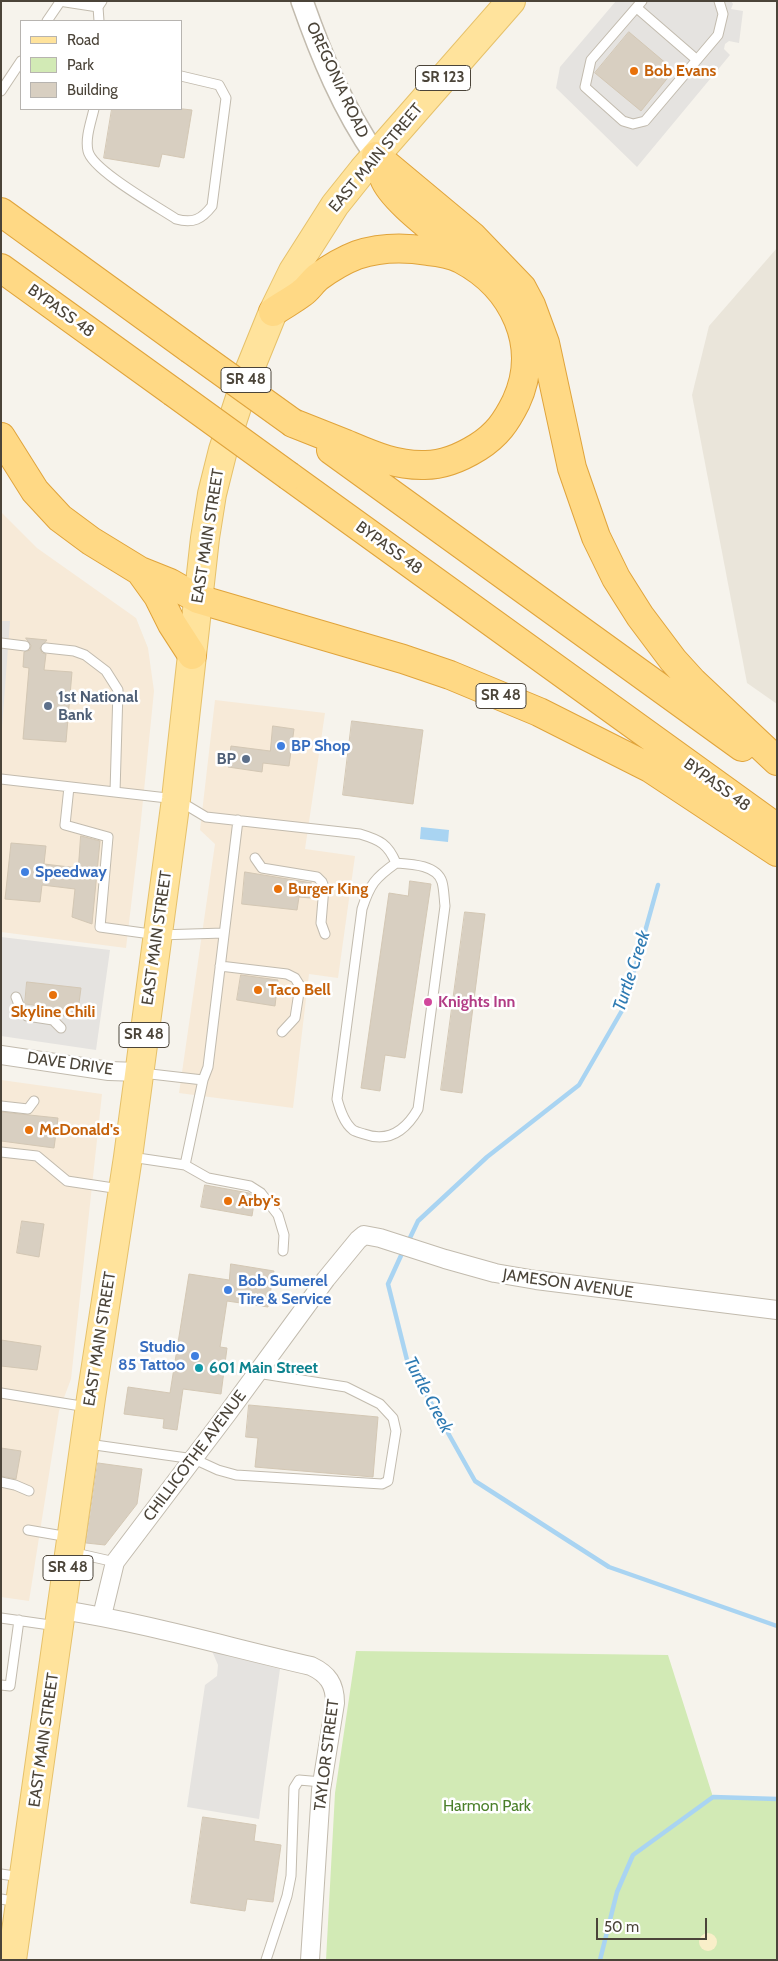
<!DOCTYPE html>
<html>
<head>
<meta charset="utf-8">
<style>
	body { margin:0 }
	#map { position:relative; width:778px; height:1961px; overflow:hidden; background:#f6f3ec; font-family:Cabin,sans-serif }
	canvas { display:block }
	.frame { position:absolute; inset:0; border:2px solid #4b4439; pointer-events:none }
	.legend { position:absolute; left:20px; top:20px; width:162px; height:90px; box-sizing:border-box; background:#fff; border:1px solid #b7b4b0; margin:0; padding:6px 9px; list-style:none; font-size:15px; color:#4b4439 }
	.legend li { display:flex; align-items:center; gap:10px; height:25px }
	.legend b { width:25px; border:1px solid #b7b4b0 }
	.scale { position:absolute; left:596px; top:1918px; width:111px; height:22px; box-sizing:border-box; border:2px solid #4b4439; border-top:0; padding-left:6px; font-size:15px; line-height:18px; white-space:nowrap; color:#4b4439; -webkit-text-stroke:4px #fff; paint-order:stroke }
</style>
</head>
<body>
<div id="map">
<canvas width="778" height="1961"></canvas>
<div class="frame"></div>
<ul class="legend">
<li><b style="height:6px;background:#ffe39c"></b>Road</li>
<li><b style="height:14px;background:#d2eab5"></b>Park</li>
<li><b style="height:14px;background:#d8cfc1"></b>Building</li>
</ul>
<div class="scale">50 m</div>
</div>
<script>
const ctx = document.querySelector('canvas').getContext('2d');
ctx.lineJoin = 'round';
function paint(path, color) {
  ctx.fillStyle = color;
  ctx.fill(path, 'evenodd');
}
function stroke(path, color, width, dash) {
  ctx.strokeStyle = color;
  ctx.lineWidth = width;
  ctx.lineCap = dash ? 'butt' : 'round';
  ctx.setLineDash(dash || []);
  ctx.stroke(path);
}
function write(font, color, halo, rows, align = 'center') {
  ctx.font = font + ' Cabin,sans-serif';
  ctx.lineWidth = 5;
  ctx.setLineDash([]);
  ctx.textBaseline = 'middle';
  ctx.strokeStyle = halo;
  ctx.fillStyle = color;
  for (const [text, x, y, turn = 0] of rows) {
    ctx.save();
    ctx.translate(x, y);
    ctx.rotate((+turn || 0) * Math.PI / 180);
    ctx.textAlign = isNaN(turn) ? turn : align;
    if (halo) ctx.strokeText(text, 0, 0);
    ctx.fillText(text, 0, 0);
    ctx.restore();
  }
}
paint(new Path2D(`
	M777,248V704L747,683L692,395L709,326Z`), '#eae5da');
paint(new Path2D(`
	M1,512L37,548L136,618L148,648L154,691L140,830L126,948L1,932Z
	M215,700L325,713L305,849L355,856L338,978L309,974L293,1108L179,1093L215,844L200,830Z
	M1,1080L102,1094L71,1379L59,1411L29,1601L1,1597Z`), '#f7ead8');
paint(new Path2D(`
	M356,1651L668,1655L713,1797L777,1799V1960H326L335,1793Z`), '#d2eab5');
paint(new Path2D(`
	M699 1942a9 9 0 1 1 18 0a9 9 0 1 1-18 0Z`), '#f9efc9');
paint(new Path2D(`
	M616,1H731L733,4L731,9L743,11L739,43L729,41L725,44L724,49L730,55L637,167L556,88L560,67Z
	M1,621H10L1,741Z
	M1,937L110,950L96,1050L1,1036Z
	M212,1651L280,1669L259,1819L187,1807L205,1685L217,1676L218,1665Z`), '#e5e3e0');
paint(new Path2D(`
	M421,827L449,830L448,842L420,839Z`), '#a9d4f2');
stroke(new Path2D(`
	M408,1242L418,1221L487,1157L579,1085L624,1007L658,885
	M404,1249L388,1284L407,1360L475,1481L609,1567L777,1626
	M600,1960L617,1892L633,1855L713,1797L777,1799`), '#a9d4f2', 4.5);
const building = new Path2D(`
	M629,32L674,70L641,111L595,73Z
	M112,109H183L192,110L184,158L162,154L159,167L104,158Z
	M26,638L47,640L40,648L42,653L46,654L44,670L72,672L66,742L23,739L29,668L23,667L24,652L30,650L31,646Z
	M352,721L423,730L413,804L343,795Z
	M273,726L294,729L289,766L263,763L262,772L228,767L231,746L270,751Z
	M81,836L100,841L92,924L72,917L75,889L42,885L40,902L5,899L11,843L46,846L44,864L78,868Z
	M245,872L312,883L311,898L299,897L297,910L242,904Z
	M410,881L431,884L405,1058L385,1055L380,1091L361,1088L389,893L408,896Z
	M465,912L485,914L462,1093L441,1090Z
	M241,975L278,980L275,1006L237,1000Z
	M27,982L81,988L77,1018L39,1012L40,1006L25,1004Z
	M1,1112L58,1118L54,1148L1,1141Z
	M205,1185L249,1193L255,1197L252,1216L201,1207Z
	M22,1221L44,1224L39,1257L17,1253Z
	M231,1264L274,1271L268,1307L227,1301L220,1347L227,1348L221,1394L183,1389L177,1430L163,1428L164,1419L124,1414L128,1387L170,1393L189,1274L229,1280Z
	M1,1340L41,1346L37,1370L1,1366Z
	M249,1405L378,1417L373,1477L255,1467L258,1438L246,1437Z
	M1,1448L21,1451L16,1479L1,1476Z
	M98,1463L142,1469L137,1504L105,1545L86,1543Z
	M203,1817L256,1825L254,1841L281,1845L273,1902L247,1899L245,1911L191,1903Z`);
paint(building, '#d8cfc1');
stroke(building, '#d3c7b4', 1);
const service = new Path2D(`
	M59,1L98,7
	M642,1L591,60L585,87L623,121L633,124L645,121L718,35L723,14L719,1
	M637,8L697,60
	M47,21L60,2
	M99,21L98,7L102,1
	M1,91L21,61
	M94,109C91,122 85,138 88,151C92,170 158,207 176,219C193,224 202,219 212,206L226,98L219,85L181,76
	M1,643L25,646
	M46,648L74,651L85,655L106,671L118,690L115,792
	M1,779L176,799L206,817L360,834C380,840 388,844 396,863C375,878 370,884 362,909L337,1099C340,1110 344,1123 353,1130C356,1132 361,1133 364,1134C389,1143 406,1130 418,1109L445,906C444,898 444,889 442,882C437,865 411,864 396,863
	M69,787L65,825L108,837L100,927L158,935L224,933
	M255,858L262,868L317,877L322,882L324,887L321,923L325,934
	M220,966L287,974L295,978L300,986L295,1018L282,1032
	M16,997L21,1010L27,1016L53,1020L61,1028
	M142,1073L203,1080
	M1,1106L28,1109L34,1101
	M1,1152L37,1156L67,1181L120,1189
	M131,1157L185,1165L208,1178L250,1186L261,1193L278,1215L284,1235L283,1251
	M185,1165L203,1080L208,1067L238,820
	M1,1393L87,1407
	M88,1444L194,1459L218,1470L236,1475L382,1484L388,1481L396,1431L393,1418L380,1404L346,1387L257,1373
	M1,1482L15,1485L29,1491
	M28,1530L69,1537
	M71,1552L115,1562
	M1,1618L57,1626
	M1,1685L10,1686L19,1620
	M1,1874L21,1877
	M1,1899L18,1902
	M266,1960L287,1896L291,1876L294,1788L299,1780L322,1782`);
const minor = new Path2D(`
	M1,1055L109,1071L139,1072
	M62,1610C146,1623 228,1647 311,1666C328,1674 335,1684 335,1703L321,1790L310,1960
	M102,1616L115,1562L227,1414L326,1279L358,1240L364,1235L380,1238L445,1259L495,1273L536,1280L777,1310`);
const tertiary = new Path2D(`
	M302,1C321,55 343,109 376,156`);
const primary = new Path2D(`
	M12,1960L91,1398L128,1157L176,799L205,538L212,494L223,450L247,376L273,312L293,271L335,205L363,170L511,1`);
const trunk = new Path2D(`
	M376,156L472,236L522,288L531,305L545,343L572,468L596,537L616,578L640,616L673,660L693,682L777,761
	M384,178C393,202 446,238 466,257
	M1,212L190,349
	M1,268L173,392
	M273,312C283,305 293,300 302,293C308,289 312,282 318,277C329,269 344,260 357,255C381,247 404,247 428,251C439,252 451,254 461,259C514,287 542,346 516,402C506,422 497,435 478,447C462,457 444,465 425,465C396,466 372,455 346,444C328,437 311,430 293,423
	M1,437L35,491L60,518L91,541L140,571L170,583L198,599L403,659L450,675L539,712L650,768L777,852
	M331,450L742,747
	M289,476L777,828
	M140,571L158,596L172,624L192,655`);
stroke(service, '#c2bbae', 11);
stroke(minor, '#c2bbae', 20);
stroke(tertiary, '#c2bbae', 24);
stroke(primary, '#e6c16a', 30);
stroke(trunk, '#e0a43c', 30);
stroke(service, '#fff', 9);
stroke(minor, '#fff', 18);
stroke(tertiary, '#fff', 21);
stroke(primary, '#ffe39c', 28);
stroke(trunk, '#ffd985', 28);
const trunkBridge = new Path2D(`
	M190,349L293,423
	M173,392L289,476`);
stroke(trunkBridge, '#e0a43c', 30, []);
stroke(trunkBridge, '#ffd985', 28);
for (const [x, y, r, color] of [
	[634,71,5,"#e8710a"],
	[48,706,5,"#5c6f8a"],
	[281,746,5,"#3f7fe0"],
	[246,759,5,"#5c6f8a"],
	[25,872,5,"#3f7fe0"],
	[278,889,5,"#e8710a"],
	[258,990,5,"#e8710a"],
	[53,995,5,"#e8710a"],
	[428,1002,5,"#d1479c"],
	[29,1130,5,"#e8710a"],
	[228,1201,5,"#e8710a"],
	[228,1290,5,"#3f7fe0"],
	[195,1356,5,"#3f7fe0"],
	[199,1368,5,"#0f9aa8"]
]) {
  const dot = new Path2D();
  dot.arc(x, y, r, 0, 2 * Math.PI);
  ctx.fillStyle = color;
  ctx.fill(dot);
  stroke(dot, '#fff', 2);
}
for (const [x, y, w] of [
	[443,78,55],
	[246,380,50],
	[501,696,50],
	[144,1035,50],
	[68,1568,50]
]) {
  const box = new Path2D();
  box.roundRect(x - w / 2, y - 12.5, w, 25, 4);
  ctx.fillStyle = '#fff';
  ctx.fill(box);
  stroke(box, '#4b4439', 1);
}
write('bold 15px', '#4b4439', null, [
	["SR 123",443,78],
	["SR 48",246,380],
	["SR 48",501,696],
	["SR 48",144,1035],
	["SR 48",68,1568]
]);
write('bold 16px', '#c56008', '#fff', [
	["Bob Evans",644,71],
	["Burger King",288,889],
	["Taco Bell",268,990],
	["Skyline Chili",53,1012,"center"],
	["McDonald's",39,1130],
	["Arby's",238,1201]
], 'left');
write('16px', '#4b4439', '#fff', [
	["OREGONIA ROAD",337,80,65],
	["EAST MAIN STREET",376,158,-50],
	["BYPASS 48",61,311,36],
	["EAST MAIN STREET",208,536,-81],
	["BYPASS 48",389,548,36],
	["BYPASS 48",717,785,36],
	["EAST MAIN STREET",157,938,-82],
	["DAVE DRIVE",70,1064,8],
	["JAMESON AVENUE",568,1284,8],
	["EAST MAIN STREET",100,1339,-81],
	["CHILLICOTHE AVENUE",195,1456,-53],
	["EAST MAIN STREET",44,1740,-82],
	["TAYLOR STREET",327,1755,-83]
]);
write('bold 16px', '#4e5e75', '#fff', [
	["1st National",58,697],
	["Bank",58,715],
	["BP",236,759,"right"]
], 'left');
write('bold 16px', '#366cbe', '#fff', [
	["BP Shop",291,746],
	["Speedway",35,872],
	["Bob Sumerel",238,1281],
	["Tire & Service",238,1299],
	["Studio",185,1347,"right"],
	["85 Tattoo",185,1365,"right"]
], 'left');
write('bold 16px', '#b23c85', '#fff', [
	["Knights Inn",438,1002]
], 'left');
write('bold 16px', '#0d838f', '#fff', [
	["601 Main Street",209,1368]
], 'left');
write('16px', '#4a7f2a', '#fff', [
	["Harmon Park",487,1806]
]);
write('italic 18px', '#2e7ab2', '#fff', [
	["Turtle Creek",632,971,-72],
	["Turtle Creek",428,1395,62]
]);
</script>
</body>
</html>
